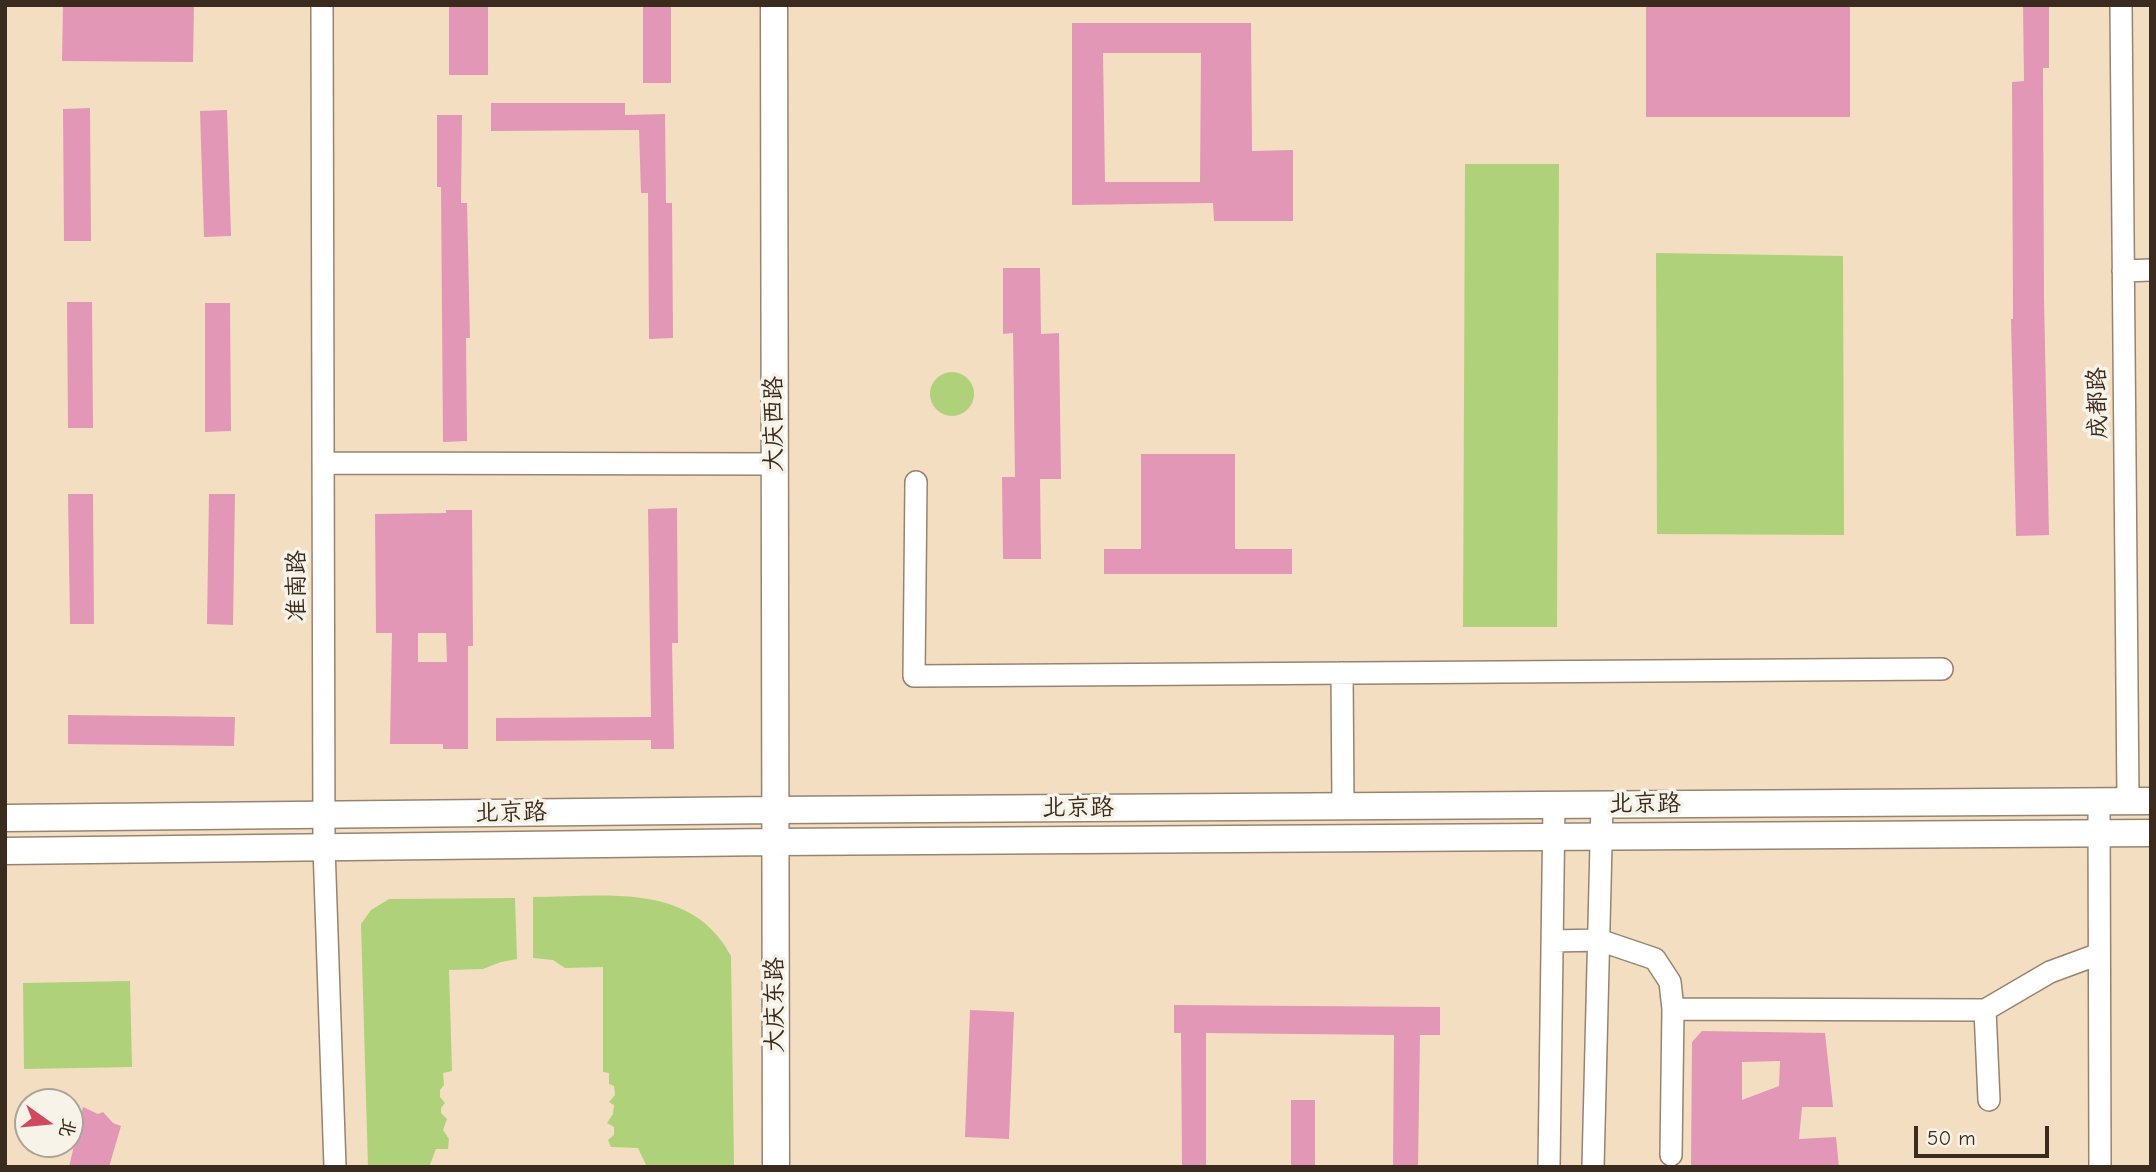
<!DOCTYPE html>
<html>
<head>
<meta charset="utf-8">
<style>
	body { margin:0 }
	#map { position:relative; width:2156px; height:1172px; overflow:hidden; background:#f3dec2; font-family:"Comic Neue","LXGW WenKai TC",sans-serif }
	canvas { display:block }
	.frame { position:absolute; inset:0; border:7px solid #3b2a1e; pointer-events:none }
	.north { position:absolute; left:14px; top:1088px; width:70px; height:70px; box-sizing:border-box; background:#f7f3e8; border:2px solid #aca397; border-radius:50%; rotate:105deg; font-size:19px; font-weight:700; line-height:28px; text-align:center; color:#3b2a1e }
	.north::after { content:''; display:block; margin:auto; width:24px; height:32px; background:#d1495b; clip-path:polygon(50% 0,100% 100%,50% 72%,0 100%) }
	.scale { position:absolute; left:1914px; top:1126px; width:135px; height:32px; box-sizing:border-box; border:4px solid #3b2a1e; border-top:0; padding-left:9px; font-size:21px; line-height:24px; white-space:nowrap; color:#3b2a1e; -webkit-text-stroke:5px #f7f3e8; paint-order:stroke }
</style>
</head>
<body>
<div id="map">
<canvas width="2156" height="1172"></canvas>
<div class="frame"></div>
<div class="north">北</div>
<div class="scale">50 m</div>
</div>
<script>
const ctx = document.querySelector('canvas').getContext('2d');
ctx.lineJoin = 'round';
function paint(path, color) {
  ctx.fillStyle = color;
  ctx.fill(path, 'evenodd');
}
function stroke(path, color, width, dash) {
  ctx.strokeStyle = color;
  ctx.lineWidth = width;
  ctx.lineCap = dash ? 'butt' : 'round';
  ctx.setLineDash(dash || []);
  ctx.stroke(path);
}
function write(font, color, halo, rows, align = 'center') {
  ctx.font = font + ' "Comic Neue","LXGW WenKai TC",sans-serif';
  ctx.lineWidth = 7;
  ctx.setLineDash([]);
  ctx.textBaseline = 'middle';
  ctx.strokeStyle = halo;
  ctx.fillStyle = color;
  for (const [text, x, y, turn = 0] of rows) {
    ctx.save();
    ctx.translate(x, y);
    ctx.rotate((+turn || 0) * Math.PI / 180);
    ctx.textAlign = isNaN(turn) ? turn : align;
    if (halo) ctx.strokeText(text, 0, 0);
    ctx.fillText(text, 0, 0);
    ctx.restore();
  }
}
paint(new Path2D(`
	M1465,164H1559L1557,627H1463Z
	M1656,253L1843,256L1844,535L1657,534Z
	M930 394a22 22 0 1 1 44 0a22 22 0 1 1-44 0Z
	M533,897C605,897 691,881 731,956L734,1167H647L638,1148L611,1147L608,1140L614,1135V1127L607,1123L613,1114L614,1105L609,1102L615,1095L614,1086L609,1084V1073L603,1072V967L565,968L553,960L533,958Z
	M515,898L517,959L501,962L483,969L449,970L452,1071L443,1073L444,1085L440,1090V1097L445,1103L441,1108V1113L447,1119L443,1130L449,1139L448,1149H436L429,1167H368L361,924L371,910L389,899Z
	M130,981L132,1067L24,1069L23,983Z`), '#afd17a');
paint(new Path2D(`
	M63,5H194L193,62L62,61Z
	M449,5H488V75H449Z
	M643,5H671V83H643Z
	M1646,5H1850V117H1646Z
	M2023,5H2049V68H2043L2044,299L2049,535L2016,536L2011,319H2013L2012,82L2024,81Z
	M1072,23H1251L1252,151L1293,150V221H1214L1213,203L1072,205ZM1103,53H1201L1200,182H1105Z
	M491,103H625V115L665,114L666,203H672L673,338L649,339L648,193H641L639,130L491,131Z
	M90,108L91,241H64L63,109Z
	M227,110L231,236L204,237L200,111Z
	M437,115H462L461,203H467L470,338H466L467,441L443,442L441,187H437Z
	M1003,268H1040L1041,334L1059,333L1061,479H1040L1041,559H1003L1002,477H1015L1013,333L1003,334Z
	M67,302H92L93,428H68Z
	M205,303H230L231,431L205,432Z
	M1141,454H1235V549H1292V574H1104V549H1141Z
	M68,494H93L94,624H70Z
	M209,494H235L233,625L207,624Z
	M677,508L678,643H672L674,749H651V740L496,741V718L651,717L648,509Z
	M446,510H472L473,646H468V749H443V744H390L392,633H376L375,514L446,513ZM418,633H446L447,662H418Z
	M68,715L235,717L234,746L68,744Z
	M1174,1005L1440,1007V1035H1420L1418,1167H1393L1394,1035L1206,1033V1167H1182L1181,1033H1174Z
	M970,1010L1014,1012L1009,1139L965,1137Z
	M1702,1031L1825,1033L1833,1107H1802L1799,1139L1836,1137L1839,1167H1691L1692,1042ZM1780,1061L1779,1086L1742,1100V1062Z
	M1291,1100H1315V1167H1291Z
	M83,1107L98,1114L103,1112L113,1123L121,1126L109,1167H69Z`), '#e297b7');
const minor = new Path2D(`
	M322,5L324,847L335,1167
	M2121,5L2128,801
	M2123,271L2151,270
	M323,463L774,464
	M916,482L914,676L1942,669
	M1342,673L1343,806
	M2099,801L2100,1167
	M1553,941L1599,940L1655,959L1670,982L1673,1009L1671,1155
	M1673,1009L1985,1010L2050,972L2099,954
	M1985,1010L1989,1100
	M1549,1167L1554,805
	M1593,1167L1602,804`);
const major = new Path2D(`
	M774,5L776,1167
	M5,818L775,810L2151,801
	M5,851L774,842L2151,833`);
stroke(minor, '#978470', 24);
stroke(major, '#978470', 29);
stroke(minor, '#fff', 21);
stroke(major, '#fff', 26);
write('24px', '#3b2a1e', '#f7f3e8', [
	["成都路",2098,403,-91],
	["大庆西路",774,424,-90],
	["准南路",297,586,-90],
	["北京路",1645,804],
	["北京路",1078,808],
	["北京路",511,813,-1],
	["大庆东路",775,1005,-90]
]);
</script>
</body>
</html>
